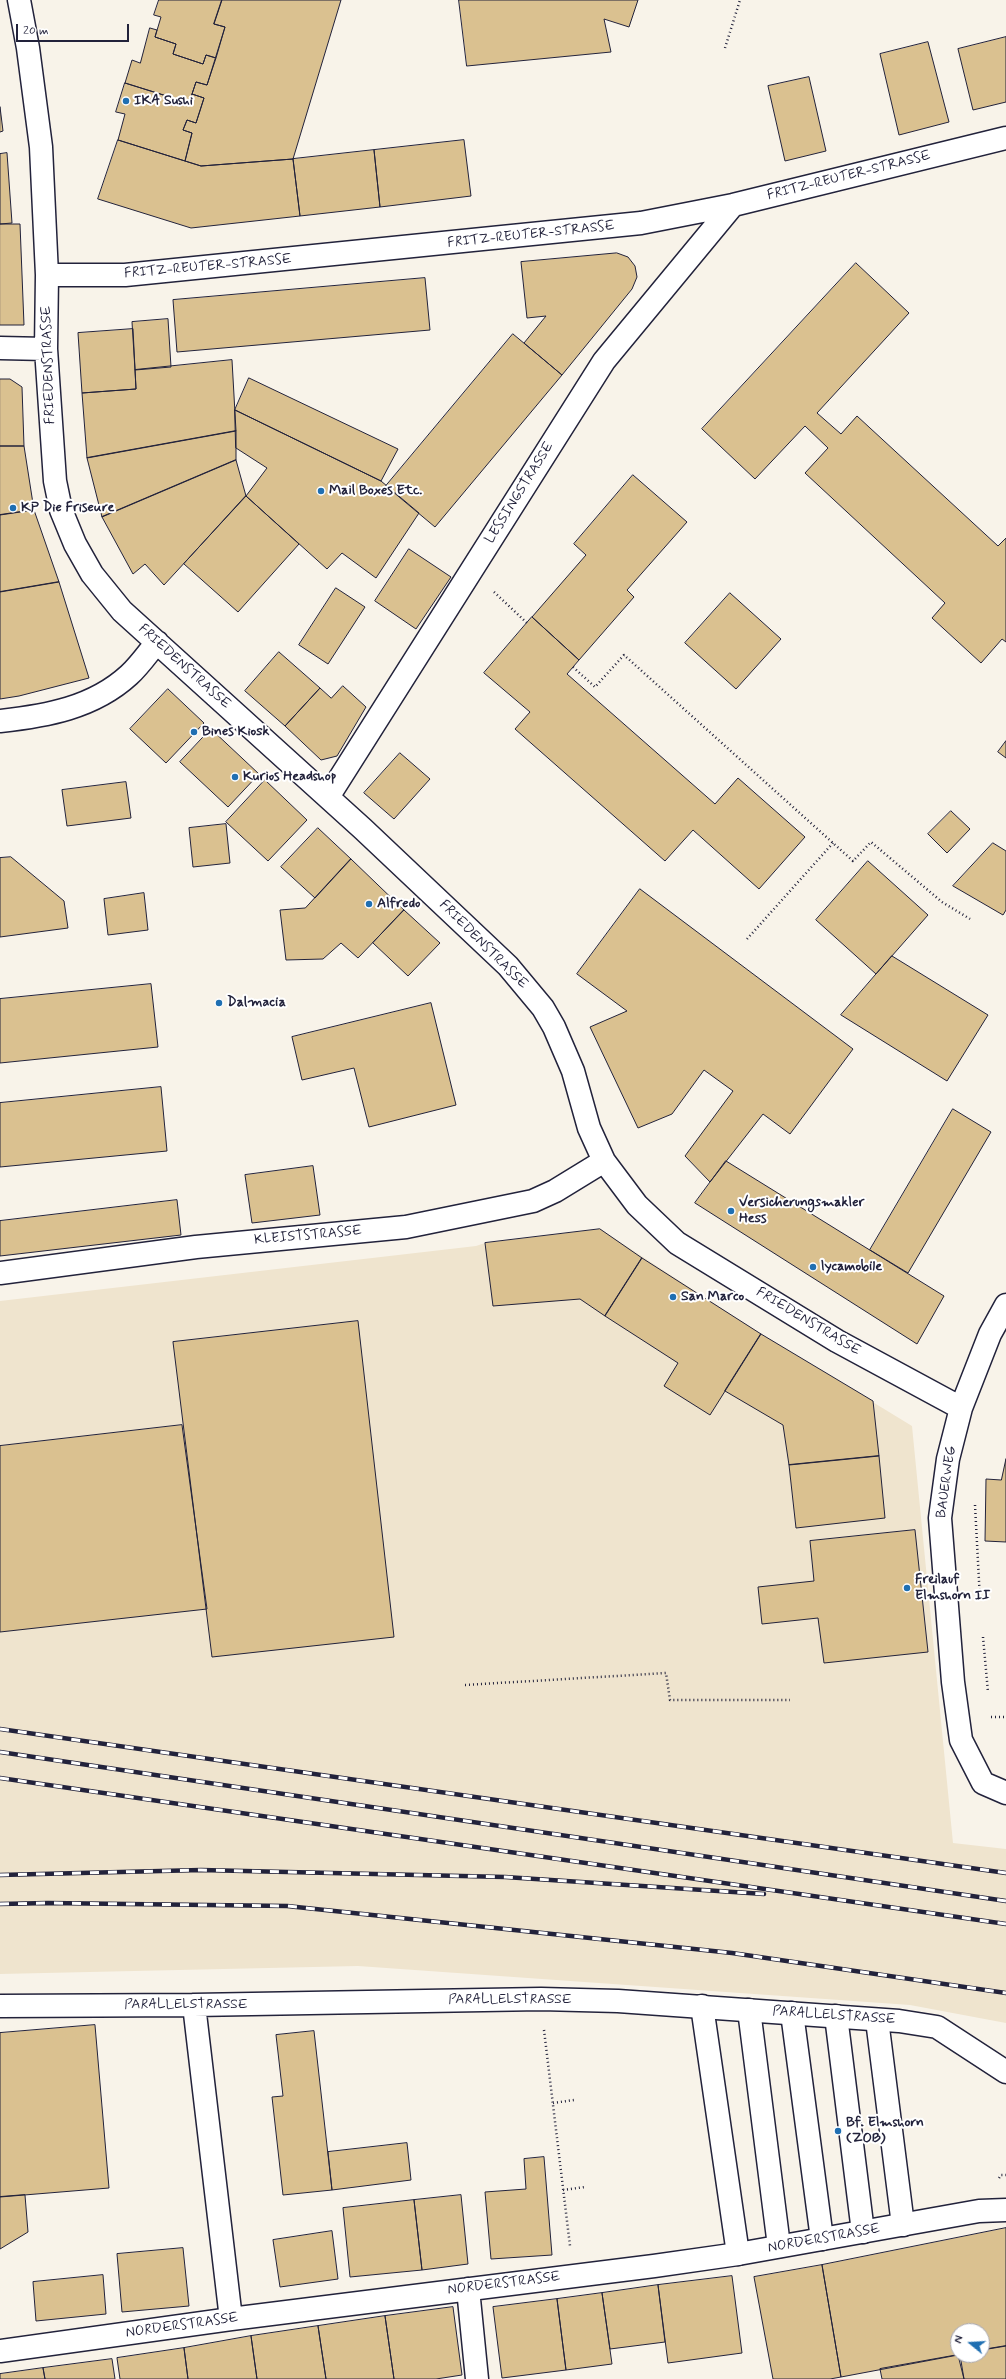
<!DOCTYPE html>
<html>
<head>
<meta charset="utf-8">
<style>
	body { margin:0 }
	#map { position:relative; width:1006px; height:2379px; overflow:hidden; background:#f8f3e9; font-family:Mynerve,sans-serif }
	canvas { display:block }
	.north { position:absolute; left:950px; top:2323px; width:40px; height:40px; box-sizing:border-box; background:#fff; border:1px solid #a7a7b1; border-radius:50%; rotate:288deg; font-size:11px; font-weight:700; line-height:16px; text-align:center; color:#22223b }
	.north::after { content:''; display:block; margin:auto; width:14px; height:18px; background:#1f6fb2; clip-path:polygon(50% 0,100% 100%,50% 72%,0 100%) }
	.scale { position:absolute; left:16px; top:24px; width:113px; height:18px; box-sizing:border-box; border:2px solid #22223b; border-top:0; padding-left:5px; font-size:12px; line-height:14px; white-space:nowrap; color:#22223b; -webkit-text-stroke:3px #fff; paint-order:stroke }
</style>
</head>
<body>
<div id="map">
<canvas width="1006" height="2379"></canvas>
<div class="north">N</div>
<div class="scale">20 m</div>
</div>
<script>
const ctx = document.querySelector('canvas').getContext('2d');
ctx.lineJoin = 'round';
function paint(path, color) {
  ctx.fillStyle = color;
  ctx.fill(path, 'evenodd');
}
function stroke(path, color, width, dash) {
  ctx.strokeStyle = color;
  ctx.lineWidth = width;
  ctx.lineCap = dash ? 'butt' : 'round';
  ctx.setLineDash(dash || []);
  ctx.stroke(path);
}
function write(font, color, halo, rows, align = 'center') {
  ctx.font = font + ' Mynerve,sans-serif';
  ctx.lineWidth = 4;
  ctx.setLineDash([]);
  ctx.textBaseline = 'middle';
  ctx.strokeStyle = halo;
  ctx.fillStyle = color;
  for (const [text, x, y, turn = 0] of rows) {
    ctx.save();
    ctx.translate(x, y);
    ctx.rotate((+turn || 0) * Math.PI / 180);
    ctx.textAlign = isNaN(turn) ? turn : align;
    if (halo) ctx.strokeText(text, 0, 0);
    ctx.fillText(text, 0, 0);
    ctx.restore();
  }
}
paint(new Path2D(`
	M600,1229L761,1334L912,1426L953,1843L1006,1849V2023L910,2005L358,1966L0,1974V1301L476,1246L485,1243Z`), '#efe4ce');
const building = new Path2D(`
	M159,0H222L214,24L225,27L216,58L206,55L203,64L173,54L176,44L155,37L161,17L154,15Z
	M222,0H341L293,159L201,166L185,161L192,133L183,130L187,120L196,123L204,98L192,94L196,82L207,85L225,27L214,24Z
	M459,0H638L629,27L604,19L611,52L467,66Z
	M150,28L157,30L155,37L176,44L173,54L203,64L206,55L216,58L207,85L196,82L189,103L125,83L132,60L140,63Z
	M1006,37V102L973,110L958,49Z
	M928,42L949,122L899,135L880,54Z
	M809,77L826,151L785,161L768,86Z
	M125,83L189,103L192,94L204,98L196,123L187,120L183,130L192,133L185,161L118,140L125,114L116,112Z
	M0,107L3,131L0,132Z
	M118,140L201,166L293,159L300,216L191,228L98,199Z
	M464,140L471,196L380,207L374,150Z
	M374,150L380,207L300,216L293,159Z
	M7,153L12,223L0,224V154Z
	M0,224H20L24,325H0Z
	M617,253L628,257L635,266L637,277L632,289L562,375L524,343L546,316L527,318L521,262Z
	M856,263L909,313L817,413L841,434L857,416L998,546L1006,538V642L1002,639L981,663L932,618L945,603L805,473L828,448L805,426L755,479L702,429Z
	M425,278L430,330L177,352L173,300Z
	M168,319L171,367L135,370L132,322Z
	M133,329L136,389L82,393L78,333Z
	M513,334L562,375L435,527L386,486Z
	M232,360L236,431L87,458L82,393L136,389L135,370Z
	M249,378L398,449L381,481L235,410Z
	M0,379H10L22,387L24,446H0Z
	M235,410L381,481L419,513L376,578L342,553L327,569L246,496L267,468L236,448Z
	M236,431V460L102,517L87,458Z
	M0,446H24L34,510L0,515Z
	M236,460L246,496L164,585L145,564L133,574L102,517Z
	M633,475L687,522L627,590L634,597L579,660L532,617L586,555L574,544Z
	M246,496L299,544L238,612L184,564Z
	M34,510L59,582L0,592V515Z
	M409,549L451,577L416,629L375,601Z
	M59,582L89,678L19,696L0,699V592Z
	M336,588L365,607L328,664L299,645Z
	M730,593L781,639L736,689L685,643Z
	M532,617L579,660L567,674L715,804L738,778L805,837L759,889L693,830L665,861L515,729L530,712L484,673Z
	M279,652L320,688L285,726L245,691Z
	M343,686L366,707L337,756L321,760L285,726L320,688L331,698Z
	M168,689L204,723L166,763L130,729Z
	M211,729L259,774L228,807L180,762Z
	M1006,741V758L998,752Z
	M400,753L430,779L394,819L364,793Z
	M265,780L307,820L268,861L226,822Z
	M126,782L131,818L67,826L62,790Z
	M951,811L970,829L947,853L928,834Z
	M226,824L230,863L193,867L189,828Z
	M318,828L351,859L315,898L281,867Z
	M993,843L1006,851V910L1003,915L953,886Z
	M11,857L64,901L68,928L0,937V858Z
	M351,859L404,910L358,958L341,943L323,959L286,960L280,910L305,908Z
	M868,861L928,915L876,974L816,920Z
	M640,889L853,1049L790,1134L763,1114L710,1182L685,1156L733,1091L704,1070L672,1114L638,1128L590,1027L627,1011L577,974Z
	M144,893L148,930L108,935L104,899Z
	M404,910L440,943L408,976L373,943Z
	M892,956L988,1015L947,1081L841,1015Z
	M151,984L158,1047L0,1063V999Z
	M431,1003L456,1105L369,1127L354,1068L302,1080L292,1037Z
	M161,1087L167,1151L0,1167V1103Z
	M953,1109L991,1132L908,1273L870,1250Z
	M726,1161L944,1296L917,1344L695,1203Z
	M313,1166L320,1215L252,1223L245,1175Z
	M177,1200L181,1235L0,1256V1221Z
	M600,1229L642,1258L605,1316L580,1299L493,1306L485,1243Z
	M642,1258L761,1334L710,1415L664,1386L678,1363L605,1316Z
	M358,1321L394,1637L212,1657L173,1342Z
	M761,1334L873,1401L879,1456L789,1465L783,1425L725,1391Z
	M182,1425L207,1609L0,1632V1446Z
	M879,1456L885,1518L796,1528L789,1465Z
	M1006,1459V1542L985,1541L986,1479L1001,1480Z
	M915,1530L928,1652L824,1663L818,1618L762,1624L758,1587L814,1581L810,1541Z
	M95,2025L109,2188L0,2197V2033Z
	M314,2031L332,2190L283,2195L272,2097L283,2096L276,2035Z
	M407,2143L411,2180L332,2190L328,2152Z
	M544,2157L552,2255L491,2259L485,2192L526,2189L524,2159Z
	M25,2195L28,2232L0,2249V2197Z
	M461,2195L468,2264L422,2270L414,2200Z
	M414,2200L422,2270L350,2277L343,2208Z
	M1006,2228V2346L982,2350V2331H958V2355L841,2377L822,2265Z
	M332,2231L338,2279L280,2287L273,2240Z
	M183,2248L189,2306L122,2312L117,2254Z
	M822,2265L841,2377L830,2379H773L754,2277Z
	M103,2275L106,2314L36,2321L33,2282Z
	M732,2276L742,2353L668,2363L658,2285Z
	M658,2285L665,2342L610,2349L602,2293Z
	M602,2293L612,2364L566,2370L557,2299Z
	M557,2299L566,2370L502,2378L493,2307Z
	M453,2307L462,2375L436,2379H394L385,2316Z
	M385,2316L394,2379H326L318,2326Z
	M318,2326L326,2379H257L251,2336Z
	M251,2336L257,2379H188L184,2348Z
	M1006,2346V2379H964L960,2355H982V2350Z
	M184,2348L188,2379H120L117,2358Z
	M958,2355L964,2379H882L880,2369Z
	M112,2359L115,2379H45L43,2368Z
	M43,2368L45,2379H0V2374Z`);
paint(building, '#dac190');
stroke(building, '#22223b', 1);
const service = new Path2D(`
	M702,2006L738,2254
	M749,2010L779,2246
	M792,2013L822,2239
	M836,2016L863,2232
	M877,2020L903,2225`);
const minor = new Path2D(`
	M19,0L28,48L41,147L47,275L46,349L55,481L61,510L75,544L92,574L122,611L363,829L508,966L543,1008L554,1027L573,1071L589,1128L604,1161L637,1205L677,1243L837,1341L961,1408
	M47,275H125L641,223L733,205L1006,138
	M0,348L46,349
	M0,721C46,716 93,708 129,675C139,666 148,653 157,642
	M328,797L604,361L733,205
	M0,1273L196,1247L406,1227L533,1201L555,1191L604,1161
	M1006,1305L990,1334L961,1408L948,1459L940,1518L953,1682L961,1740L983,1783L1006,1793
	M194,2005L231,2319
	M0,2006L194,2005L541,1999L618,2001L899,2021L937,2027L1006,2072
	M468,2289L477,2379
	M0,2351L231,2319L654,2266L738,2254L979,2211L1006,2210`);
stroke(service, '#22223b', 25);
stroke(minor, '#22223b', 25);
stroke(new Path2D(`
	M725,48L740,0
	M494,592L527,623
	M573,667L595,687L624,655L853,861L871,842L942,902L970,919
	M747,939L833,843
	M975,1505L980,1600
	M983,1637L988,1692
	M465,1685L666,1673L670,1700H790
	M991,1717H1006
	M544,2030L570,2246
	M553,2103L574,2100
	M999,2178L1001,2175H1006
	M563,2190L585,2187`), '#22223b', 2.5, [1, 3]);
stroke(service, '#fff', 22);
stroke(minor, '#fff', 22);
const rail = new Path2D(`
	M0,1729L1006,1873
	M0,1752L1006,1901
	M0,1778L1006,1924
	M0,1875L201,1870L505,1877L764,1894
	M0,1904L48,1903L287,1906L732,1953L1006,1993`);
stroke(rail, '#22223b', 4.5);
stroke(rail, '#fff', 3, [9]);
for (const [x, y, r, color] of [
	[126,101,4,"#1f6fb2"],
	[321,491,4,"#1f6fb2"],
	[13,508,4,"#1f6fb2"],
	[194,732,4,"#1f6fb2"],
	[235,777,4,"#1f6fb2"],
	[369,904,4,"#1f6fb2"],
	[219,1003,4,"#1f6fb2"],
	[731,1211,4,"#1f6fb2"],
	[813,1267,4,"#1f6fb2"],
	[673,1297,4,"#1f6fb2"],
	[907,1588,4,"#1f6fb2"],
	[838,2131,4,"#1f6fb2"]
]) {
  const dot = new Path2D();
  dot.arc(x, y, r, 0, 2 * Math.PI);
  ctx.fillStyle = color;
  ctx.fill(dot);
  stroke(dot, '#fff', 1.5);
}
write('bold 14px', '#22223b', '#fff', [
	["IKA Sushi",134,101],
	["Mail Boxes Etc.",329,491],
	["KP Die Friseure",21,508],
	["Bines Kiosk",202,732],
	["Kurios Headshop",243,777],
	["Alfredo",377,904],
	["Dalmacia",227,1003],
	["Versicherungsmakler",739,1203],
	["Hess",739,1219],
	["lycamobile",821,1267],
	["San Marco",681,1297],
	["Freilauf",915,1580],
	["Elmshorn II",915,1596],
	["Bf. Elmshorn",846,2123],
	["(ZOB)",846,2139]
], 'left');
write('14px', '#22223b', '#fff', [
	["FRITZ-REUTER-STRASSE",849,176,-14],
	["FRITZ-REUTER-STRASSE",531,235,-6],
	["FRITZ-REUTER-STRASSE",208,267,-5],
	["FRIEDENSTRASSE",49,365,-92],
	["LESSINGSTRASSE",520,493,-58],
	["FRIEDENSTRASSE",184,667,42],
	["FRIEDENSTRASSE",483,945,45],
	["KLEISTSTRASSE",308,1236,-5],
	["FRIEDENSTRASSE",808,1322,31],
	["BAUERWEG",947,1482,-82],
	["PARALLELSTRASSE",510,2000],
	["PARALLELSTRASSE",186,2005],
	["PARALLELSTRASSE",834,2016,4],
	["NORDERSTRASSE",824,2239,-10],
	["NORDERSTRASSE",504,2284,-7],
	["NORDERSTRASSE",182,2326,-8]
]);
</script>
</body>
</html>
